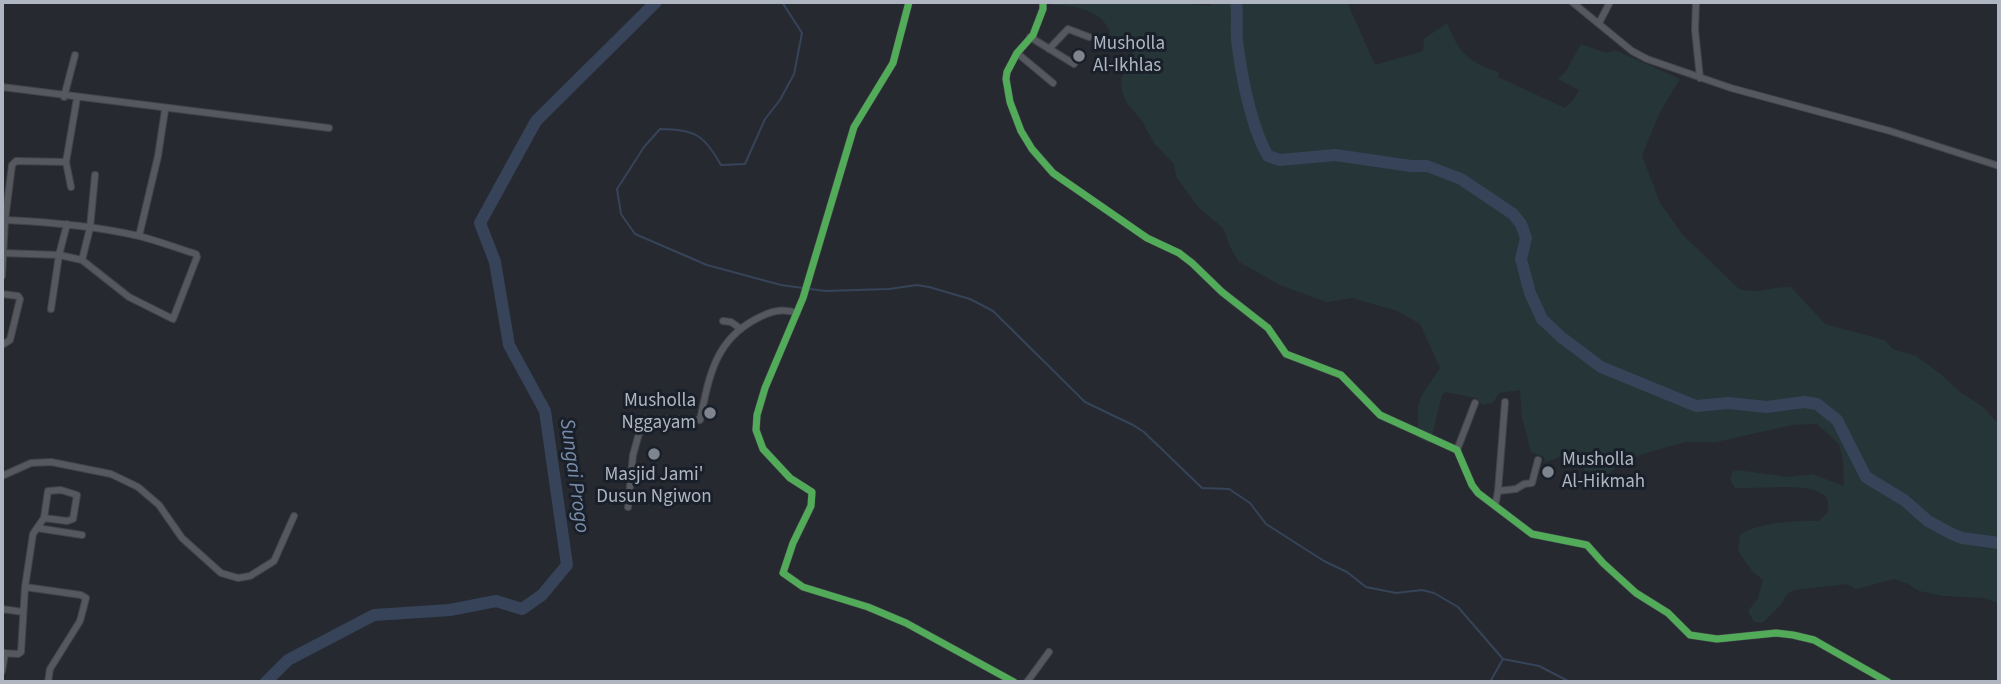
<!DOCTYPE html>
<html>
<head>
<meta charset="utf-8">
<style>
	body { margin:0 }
	#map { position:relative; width:2001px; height:684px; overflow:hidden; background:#262a30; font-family:"Source Sans 3",sans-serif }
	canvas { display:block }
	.frame { position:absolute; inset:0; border:4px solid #afb6c2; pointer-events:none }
</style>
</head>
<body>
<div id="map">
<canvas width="2001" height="684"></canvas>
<div class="frame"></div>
</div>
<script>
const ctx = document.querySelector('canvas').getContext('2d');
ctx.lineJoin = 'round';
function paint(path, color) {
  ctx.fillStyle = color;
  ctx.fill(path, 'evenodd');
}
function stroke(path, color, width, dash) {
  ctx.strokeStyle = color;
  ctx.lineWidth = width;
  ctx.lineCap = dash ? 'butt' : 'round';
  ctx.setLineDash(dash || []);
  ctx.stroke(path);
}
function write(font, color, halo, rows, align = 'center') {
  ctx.font = font + ' "Source Sans 3",sans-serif';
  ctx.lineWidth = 6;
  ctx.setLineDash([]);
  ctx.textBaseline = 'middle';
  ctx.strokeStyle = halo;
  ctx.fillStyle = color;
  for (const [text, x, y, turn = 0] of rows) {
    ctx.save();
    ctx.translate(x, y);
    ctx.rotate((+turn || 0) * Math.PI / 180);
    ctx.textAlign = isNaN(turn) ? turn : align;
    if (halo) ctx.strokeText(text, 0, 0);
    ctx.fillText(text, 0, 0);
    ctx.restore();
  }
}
paint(new Path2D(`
	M1050,2H1173L1210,6V2H1347L1375,65L1423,51L1424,39L1447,23C1459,53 1469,63 1499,72L1498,77L1565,108L1573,100L1579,90L1558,79L1566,71L1581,44L1606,53L1615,50L1680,79L1660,112L1642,155L1660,203L1683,235L1739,289C1757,295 1772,286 1791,287L1825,324L1884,340L1893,349L1916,356L1942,375L1960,392L1982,406L1999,424V603L1984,598L1944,596L1919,591L1908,584L1894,579L1856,589L1847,584L1794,590L1787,594L1781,605L1762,623L1754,622L1748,611L1758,598L1763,580L1753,572L1738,551L1740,535C1755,523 1800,520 1819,521L1828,512C1828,507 1829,500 1825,496C1810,481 1755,490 1735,488L1730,480L1732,472L1737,470L1789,477L1812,474L1844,486L1843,461L1839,444L1817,424L1792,425L1716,442H1686L1646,453L1619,464L1596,486L1591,484L1584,473L1583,460L1574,454L1563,455L1545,463L1544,457L1531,452L1522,418L1520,390L1499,393L1493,403L1482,405L1476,398L1445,392L1442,395L1430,444L1418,438V407L1422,395L1440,368L1420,324L1397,311L1352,298L1327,302L1315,298L1280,285L1239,262L1232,251L1223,228L1199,208L1176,177L1174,164L1154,143L1142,121L1127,103L1122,92L1121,79L1134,55L1128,44L1110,35C1106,10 1072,4 1051,5Z`), '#263537');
stroke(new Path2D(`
	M782,2L802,33L794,74L780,100L765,119L745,164L721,165C704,135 695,129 660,129L644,147L617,189L621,214L635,234L707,265L781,285L825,291L889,289L917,285L929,287L970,299L993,311L1085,402L1133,425L1144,432L1202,488L1229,489L1250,503L1266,524L1324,561L1347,572L1366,587L1396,593L1422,590L1434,593L1458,607L1503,659L1539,666L1570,682
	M1490,682L1503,659`), '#364359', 2);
stroke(new Path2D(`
	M1236,2C1238,15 1236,27 1237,40C1241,74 1251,127 1268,156L1280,160L1335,155L1411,166H1427L1461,179L1513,214L1521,224L1526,238L1521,259L1530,293L1542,319L1561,337L1601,367L1696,406L1728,403L1767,407L1804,402L1817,404L1837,420L1866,477L1904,500L1928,521L1950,533L1962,538L1999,543
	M266,682L288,660L374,615L450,610L496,601L522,609L542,595L567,565L545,411L509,345L495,262L480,223L536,121L656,2`), '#364359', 12);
const minor = new Path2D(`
	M909,2L893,63L854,127L803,298L765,388L757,415L756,430L763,449L790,478L812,492L811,506L793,543L783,573L803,587L868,607L906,623L1014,682
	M1043,2V9L1033,35L1017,53L1007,72L1006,79L1010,102L1021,131L1032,149L1053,173L1147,238L1179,253L1192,263L1222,292L1268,328L1286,354L1341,375L1380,415L1457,450L1472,485L1478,493L1532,534L1587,545L1603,563L1636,593L1668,613L1690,635L1717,639L1776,633L1793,635L1814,640L1888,682
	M1572,2L1632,51L1647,59L1731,88L1890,131L1999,166
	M1696,2L1695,30L1700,78
	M1599,23L1610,2
	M1030,37L1074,64
	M1049,49L1068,29L1089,37
	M1017,53L1053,83
	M2,87L329,128
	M64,97L75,55
	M71,187L66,162L77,98
	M5,220C50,222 95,226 139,236C158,241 177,248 196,254L197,257L173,319L129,297L82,260L90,228L95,175
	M67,224L59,255L82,260
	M139,236L158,156L165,110
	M2,253L59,255L51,309
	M2,276L5,220L12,165L16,161L66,162
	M2,294L18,296L20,299L10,340L2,345
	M723,321L731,322L741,329
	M1457,450L1475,403
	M2,476L31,463L51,462L111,474L138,487L159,505L182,538L221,573L238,578L250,576L274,561L294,516
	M1498,491L1516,489L1524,484L1532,483L1538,460
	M1495,506L1498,491L1505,402
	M628,507L633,455L643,419L700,420C709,378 714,341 756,319C771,311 781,308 797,313
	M37,528L44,518L48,491L61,490L77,495L73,519L67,521L44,518
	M25,587L81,595L86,598L80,621L50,669L48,682
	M2,609L23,612
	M2,653L18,654L21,652L25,587L33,534L37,528L82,535
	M2,671L5,653
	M1027,682L1049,652`);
stroke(minor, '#424449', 8);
stroke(minor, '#55585f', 6);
stroke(new Path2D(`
	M909,2L893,63L854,127L803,298L765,388L757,415L756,430L763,449L790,478L812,492L811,506L793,543L783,573L803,587L868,607L906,623L1014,682
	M1043,2V9L1033,35L1017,53L1007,72L1006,79L1010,102L1021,131L1032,149L1053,173L1147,238L1179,253L1192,263L1222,292L1268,328L1286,354L1341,375L1380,415L1457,450L1472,485L1478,493L1532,534L1587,545L1603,563L1636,593L1668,613L1690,635L1717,639L1776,633L1793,635L1814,640L1888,682`), '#51ab58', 7);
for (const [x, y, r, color] of [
	[1079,56,7,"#7f858f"],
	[710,413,7,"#7f858f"],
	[654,454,7,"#7f858f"],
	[1548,472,7,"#7f858f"]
]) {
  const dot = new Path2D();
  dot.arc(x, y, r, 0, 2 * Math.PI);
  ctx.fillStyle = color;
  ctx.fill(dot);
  stroke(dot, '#1a202a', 2.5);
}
write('19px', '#afb6c2', '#1a202a', [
	["Musholla",1093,45],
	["Al-Ikhlas",1093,67],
	["Musholla",696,402,"right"],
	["Nggayam",696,424,"right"],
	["Musholla",1562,461],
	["Al-Hikmah",1562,483],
	["Masjid Jami'",654,476,"center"],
	["Dusun Ngiwon",654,498,"center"]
], 'left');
write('italic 21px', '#798ca9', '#1a202a', [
	["Sungai Progo",573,476,82]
]);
</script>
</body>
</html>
